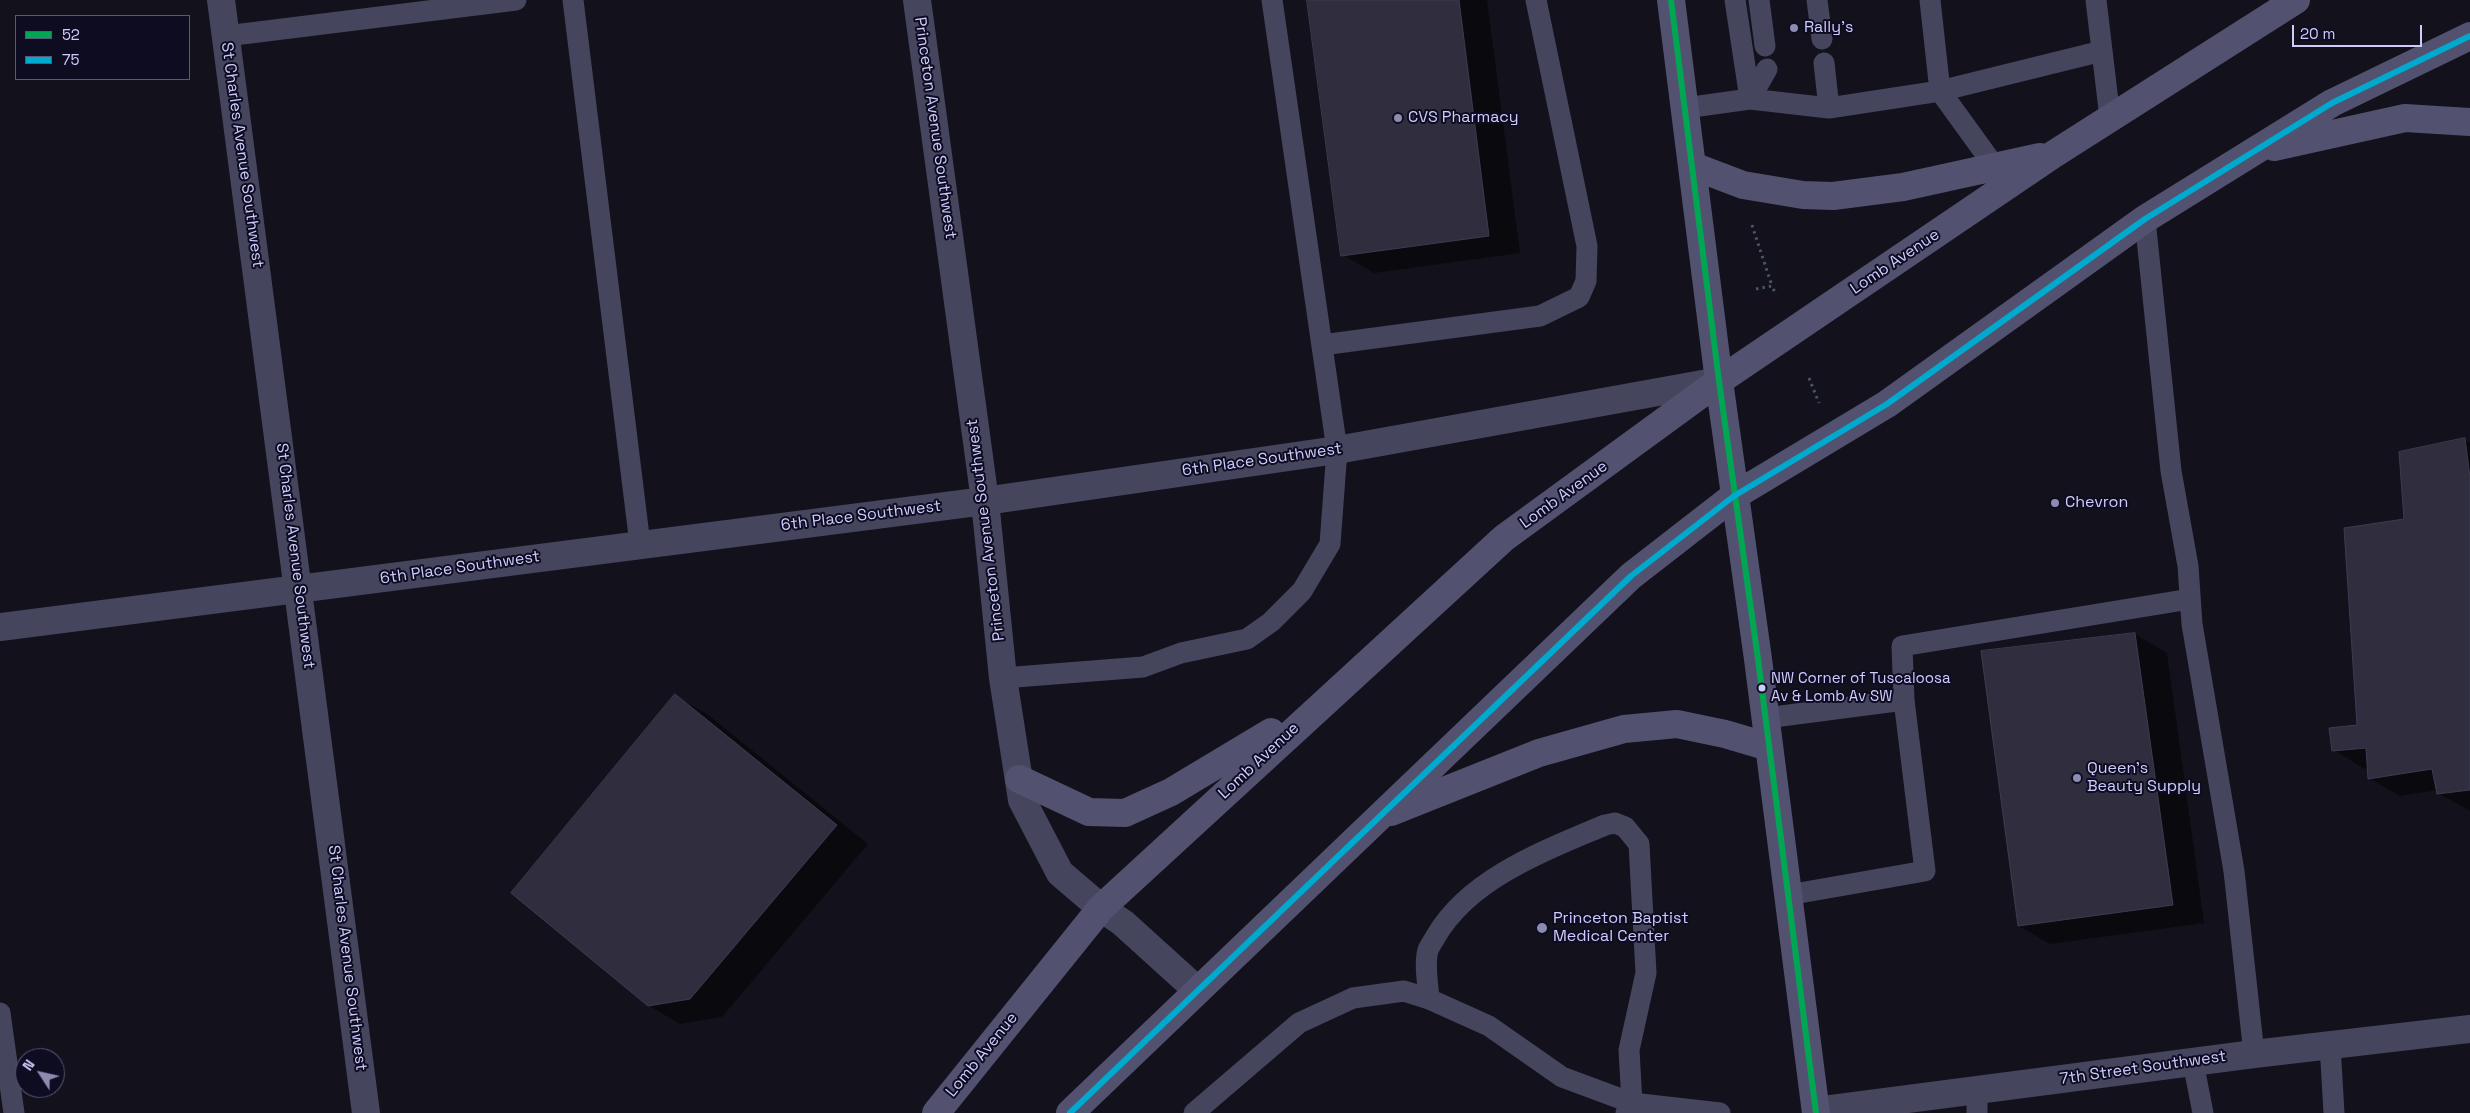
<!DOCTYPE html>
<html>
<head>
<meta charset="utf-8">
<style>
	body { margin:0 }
	#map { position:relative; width:2470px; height:1113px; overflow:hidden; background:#12111c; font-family:"Space Grotesk",sans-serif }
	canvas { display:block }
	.legend { position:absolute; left:15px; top:15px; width:175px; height:65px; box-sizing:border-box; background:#0e0c21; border:1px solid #5b597a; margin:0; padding:6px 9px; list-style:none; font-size:15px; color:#ceccff }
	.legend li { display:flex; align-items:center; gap:10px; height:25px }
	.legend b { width:25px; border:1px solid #5b597a }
	.north { position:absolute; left:15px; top:1048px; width:50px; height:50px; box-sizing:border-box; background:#0e0c21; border:1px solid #5b597a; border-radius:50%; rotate:305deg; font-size:14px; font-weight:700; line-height:20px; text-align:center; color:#ceccff }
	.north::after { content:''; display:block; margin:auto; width:18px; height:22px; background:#8c8bb0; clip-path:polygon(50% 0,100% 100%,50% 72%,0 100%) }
	.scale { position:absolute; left:2292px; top:25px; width:130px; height:22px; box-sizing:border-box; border:2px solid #ceccff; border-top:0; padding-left:6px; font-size:15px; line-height:18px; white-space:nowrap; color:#ceccff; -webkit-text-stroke:4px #0e0c21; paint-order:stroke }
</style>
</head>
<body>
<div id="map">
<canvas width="2470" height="1113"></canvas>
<ul class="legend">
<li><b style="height:6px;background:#00a651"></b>52</li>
<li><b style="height:6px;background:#00a9ce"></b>75</li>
</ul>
<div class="north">N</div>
<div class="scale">20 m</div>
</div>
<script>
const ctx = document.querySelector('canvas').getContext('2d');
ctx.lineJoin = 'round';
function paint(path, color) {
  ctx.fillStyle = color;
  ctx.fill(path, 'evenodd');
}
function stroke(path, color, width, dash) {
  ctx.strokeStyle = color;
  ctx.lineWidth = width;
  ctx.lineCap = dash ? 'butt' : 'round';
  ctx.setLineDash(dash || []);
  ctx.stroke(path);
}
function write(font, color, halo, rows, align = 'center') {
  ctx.font = font + ' "Space Grotesk",sans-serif';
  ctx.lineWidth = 4;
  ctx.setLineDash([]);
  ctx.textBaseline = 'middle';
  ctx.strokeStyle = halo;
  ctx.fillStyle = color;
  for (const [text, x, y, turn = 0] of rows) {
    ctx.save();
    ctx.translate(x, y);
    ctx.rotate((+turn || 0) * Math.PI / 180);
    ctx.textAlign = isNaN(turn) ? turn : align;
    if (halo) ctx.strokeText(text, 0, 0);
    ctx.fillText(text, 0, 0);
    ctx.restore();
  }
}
paint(new Path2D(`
	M1308,0H1487L1520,253L1374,273L1343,255Z
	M2465,440L2470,443V811L2438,793V790L2400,796L2369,778L2368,768L2365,769L2334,750L2359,726L2405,520Z
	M2135,634L2167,653L2204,923L2050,944L2019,926Z
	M675,696L707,714L868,844L722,1017L680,1024L648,1005Z`), '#0007');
const building = new Path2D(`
	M1307,0H1459L1489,236L1341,256Z
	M2465,438L2470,477V790L2437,794L2432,769L2368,779L2366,748L2332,751L2329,728L2357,725L2344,528L2404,519L2399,452Z
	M2135,633L2173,905L2018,926L1981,651Z
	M675,694L837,825L690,999L648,1006L511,893Z`);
paint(building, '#302e3e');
stroke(building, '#3d3b50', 1);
stroke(new Path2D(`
	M1752,225L1772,286
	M1756,289L1772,286L1776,295
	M1809,378L1819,403`), '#465763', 3, [2.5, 4]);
stroke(new Path2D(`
	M573,0L640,544
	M1735,0L1750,99
	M1759,0L1765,46
	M1817,0L1822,39
	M1930,0L1940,91L1995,167
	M2096,0L2110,118
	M226,36L516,0
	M1824,63L1829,108
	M1750,99L1767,69
	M1685,108L1750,99L1829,108L1940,91L2102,51
	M2145,219L2171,471L2188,566L2192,624L2234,871L2254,1054
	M1322,345L1540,316L1579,297L1586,281L1587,246L1536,0
	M1003,678L1143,667L1181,653L1247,639L1271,622L1302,591L1330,544L1337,450L1272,0
	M1904,700L1902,646L2190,599
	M1766,718L1904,700L1925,871L1788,895
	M1429,999C1428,984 1424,964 1428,950C1430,945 1434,940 1436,936C1470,878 1546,850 1605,825L1615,823L1625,827L1639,844L1646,973L1629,1050L1632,1103L1626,1113
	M0,1013L14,1113
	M2330,1045L2334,1113
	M2193,1062L2203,1113
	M1977,1090V1113
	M1194,1113L1299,1023L1353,998L1404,991L1429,999L1489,1026L1562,1077L1632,1103L1720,1113`), '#45455d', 21);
stroke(new Path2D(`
	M221,0L366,1113
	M917,0L985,501L1003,678L1022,800L1060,873L1101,908L1123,923L1197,990
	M0,627L985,501L1337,450L1719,381
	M1816,1111L2254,1054L2470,1029`), '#45455d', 28);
stroke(new Path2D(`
	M1671,0L1719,381L1758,659L1816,1113
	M2274,147L2405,118L2470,122
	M1693,166L1743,185L1803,195L1833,196L1903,187L2040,157
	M1019,779L1089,812L1125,813L1171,792L1271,732
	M1391,812L1539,753L1624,729L1677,724L1725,734L1769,747
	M936,1113L1101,908L1504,538L1719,381L2054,154L2296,0
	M1070,1113L1631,576L1734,496L1887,404L2145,219L2332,103L2470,36`), '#525270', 28);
stroke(new Path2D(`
	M1671,0L1719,381L1758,659L1816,1113`), '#00a651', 6);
stroke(new Path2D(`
	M1070,1113L1631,576L1734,496L1887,404L2145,219L2332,103L2470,36`), '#00a9ce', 6);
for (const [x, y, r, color] of [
	[1794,28,5,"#8c8bb0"],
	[1398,118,5,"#8c8bb0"],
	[2055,503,5,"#8c8bb0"],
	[1762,688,4.5,"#ceccff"],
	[2077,778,5,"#8c8bb0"],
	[1542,928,6,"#8c8bb0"]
]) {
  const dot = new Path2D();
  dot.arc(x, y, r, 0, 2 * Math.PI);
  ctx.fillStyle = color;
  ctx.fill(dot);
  stroke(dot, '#0e0c21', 2);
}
write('15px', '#ceccff', '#0e0c21', [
	["NW Corner of Tuscaloosa",1771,679],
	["Av & Lomb Av SW",1771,697]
], 'left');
write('16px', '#ceccff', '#0e0c21', [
	["Rally's",1804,28],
	["CVS Pharmacy",1408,118],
	["Chevron",2065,503],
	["Queen's",2087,769],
	["Beauty Supply",2087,787],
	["Princeton Baptist",1553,919],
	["Medical Center",1553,937]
], 'left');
write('16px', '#ceccff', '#0e0c21', [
	["Princeton Avenue Southwest",935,128,82],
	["St Charles Avenue Southwest",242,155,82],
	["Lomb Avenue",1895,262,-34],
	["6th Place Southwest",1262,460,-8],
	["Lomb Avenue",1564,495,-36],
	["6th Place Southwest",861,516,-7],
	["Princeton Avenue Southwest",986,530,-97],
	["St Charles Avenue Southwest",295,556,83],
	["6th Place Southwest",460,568,-8],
	["Lomb Avenue",1259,761,-43],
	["St Charles Avenue Southwest",347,958,83],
	["Lomb Avenue",982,1055,-51],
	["7th Street Southwest",2143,1068,-8]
]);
</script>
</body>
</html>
